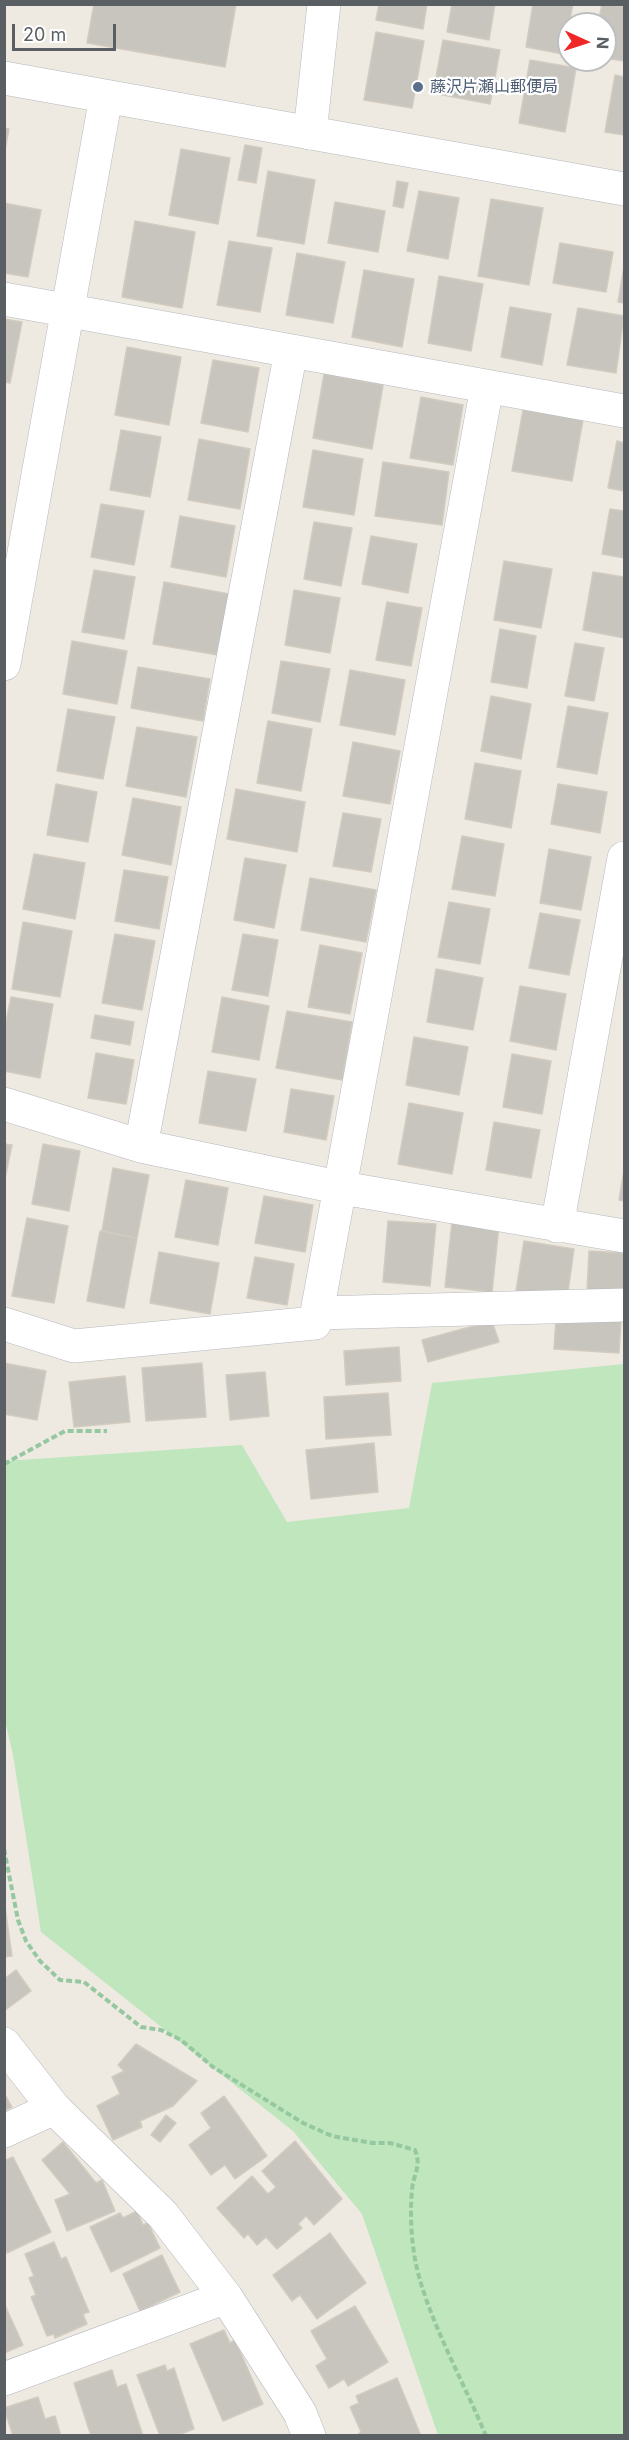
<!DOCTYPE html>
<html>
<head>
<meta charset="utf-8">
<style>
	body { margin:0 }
	#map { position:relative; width:629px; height:2440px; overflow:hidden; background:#eeeae1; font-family:Inter,sans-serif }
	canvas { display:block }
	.frame { position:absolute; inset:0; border:6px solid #5a5f63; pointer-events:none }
	.north { position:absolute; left:557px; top:12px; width:60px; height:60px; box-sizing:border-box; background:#fff; border:2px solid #bdbfc1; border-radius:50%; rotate:93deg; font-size:16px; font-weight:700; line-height:24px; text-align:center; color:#5a5f63 }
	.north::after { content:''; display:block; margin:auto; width:21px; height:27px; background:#ef2726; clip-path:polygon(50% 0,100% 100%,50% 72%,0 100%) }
	.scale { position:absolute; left:12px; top:24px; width:104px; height:27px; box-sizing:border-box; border:3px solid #5a5f63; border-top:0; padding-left:8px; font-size:18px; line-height:21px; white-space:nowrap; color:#5a5f63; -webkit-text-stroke:4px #fff; paint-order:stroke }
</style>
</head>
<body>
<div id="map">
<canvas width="629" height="2440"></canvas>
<div class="frame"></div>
<div class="north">N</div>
<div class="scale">20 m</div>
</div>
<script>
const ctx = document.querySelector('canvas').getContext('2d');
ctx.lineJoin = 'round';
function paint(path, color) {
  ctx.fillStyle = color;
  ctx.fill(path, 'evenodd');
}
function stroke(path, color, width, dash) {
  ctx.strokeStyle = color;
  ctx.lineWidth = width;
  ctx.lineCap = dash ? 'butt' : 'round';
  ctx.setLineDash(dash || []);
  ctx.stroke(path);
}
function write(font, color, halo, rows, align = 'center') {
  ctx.font = font + ' Inter,"Noto Sans JP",sans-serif';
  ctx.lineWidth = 4.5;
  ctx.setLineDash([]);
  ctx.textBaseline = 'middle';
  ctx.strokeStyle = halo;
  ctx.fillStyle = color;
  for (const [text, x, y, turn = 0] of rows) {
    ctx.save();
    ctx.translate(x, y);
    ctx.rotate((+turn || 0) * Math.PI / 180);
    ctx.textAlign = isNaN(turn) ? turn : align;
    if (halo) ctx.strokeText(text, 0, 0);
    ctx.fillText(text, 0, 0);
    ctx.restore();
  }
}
paint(new Path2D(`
	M624,1364V2435H438L362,2214L293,2131L41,1932L13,1755L5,1720V1461L242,1445L287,1522L409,1508L432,1383Z`), '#bfe6bc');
const building = new Path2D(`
	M94,4H236L225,67L87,43Z
	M379,4H427L423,29L376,20Z
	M452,4H495L489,40L447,32Z
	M533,4H573L563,54L526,47Z
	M602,4L624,7V61L605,58V24H598Z
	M376,32L424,41L412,108L364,100Z
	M443,40L500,50L490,104L433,93Z
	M530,60L576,68L565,132L519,123Z
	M615,75L624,77V135L605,132Z
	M4,128L9,129L4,155Z
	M245,145L262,148L256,183L238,180Z
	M181,149L230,158L218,224L169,215Z
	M268,171L315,180L304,244L257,236Z
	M397,181L408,183L403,208L393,206Z
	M419,191L459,198L448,259L407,251Z
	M491,199L543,208L529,285L478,276Z
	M335,202L385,211L378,252L328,243Z
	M4,203L41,210L28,277L4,273Z
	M135,221L195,232L182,308L122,297Z
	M229,241L272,248L260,312L217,305Z
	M560,243L613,252L606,292L553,283Z
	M297,253L345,262L333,323L286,315Z
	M624,267V303L618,302Z
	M364,270L414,279L402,347L352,337Z
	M439,276L483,284L471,351L428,343Z
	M510,307L551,314L542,365L501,357Z
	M578,308L624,316L616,373L567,365Z
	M4,319L22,322L10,383L4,382Z
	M127,347L181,357L169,425L115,415Z
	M213,360L259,368L248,432L201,423Z
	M324,374L383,385L372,449L313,438Z
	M421,397L463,405L453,465L410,458Z
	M523,410L583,420L572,481L512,471Z
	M121,430L161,437L150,497L110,490Z
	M199,439L250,449L240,509L188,500Z
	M617,441L624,443V491L608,488Z
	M313,450L363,459L354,515L303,507Z
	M383,462L449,472L442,525L375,516Z
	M101,504L144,511L134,565L91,557Z
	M610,509L624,511V558L602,554Z
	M180,516L235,526L226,577L171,567Z
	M314,522L352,528L341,586L304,579Z
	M371,536L417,544L408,593L362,584Z
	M504,561L552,569L541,628L494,620Z
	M94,570L135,577L124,639L82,632Z
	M593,572L624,577V638L583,630Z
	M164,582L229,594L218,655L153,644Z
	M294,590L340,598L330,653L285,645Z
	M387,602L422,608L411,666L376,660Z
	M500,629L536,636L527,688L491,682Z
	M72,641L127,651L117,704L63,694Z
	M575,643L604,648L594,701L565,696Z
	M281,661L330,669L320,722L272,713Z
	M138,667L210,679L203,721L131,708Z
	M350,670L405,680L395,735L340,725Z
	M491,696L531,704L521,759L481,751Z
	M568,706L608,713L597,774L557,767Z
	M68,709L115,717L103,779L57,771Z
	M268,721L312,729L301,791L257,783Z
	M137,727L197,737L186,797L126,786Z
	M353,742L400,751L390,804L343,796Z
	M475,763L521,771L511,828L465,819Z
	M56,784L97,792L88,842L47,835Z
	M558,784L607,792L600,833L551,824Z
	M236,789L305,802L297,852L227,839Z
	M133,798L181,807L171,865L122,855Z
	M343,813L381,819L371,872L333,866Z
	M462,836L504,844L495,896L452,889Z
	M549,849L591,857L581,910L540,903Z
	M34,854L85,863L75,919L23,909Z
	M245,858L286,865L274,928L234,920Z
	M124,870L168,877L159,929L115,921Z
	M310,878L376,890L366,942L301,930Z
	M449,902L490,909L480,964L438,957Z
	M540,913L580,920L569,975L529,968Z
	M23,922L72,931L60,997L12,989Z
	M115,934L155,941L142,1010L102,1003Z
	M243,934L278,940L268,996L232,990Z
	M320,945L362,953L350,1014L308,1007Z
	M436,969L483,978L473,1030L427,1022Z
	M520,986L566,994L556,1050L510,1041Z
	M11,997L53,1004L40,1078L4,1071V1032Z
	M222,997L269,1006L259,1060L212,1052Z
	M287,1011L352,1022L342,1080L276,1068Z
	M95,1015L134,1022L130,1045L91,1038Z
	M414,1037L468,1047L459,1095L406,1085Z
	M96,1053L134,1060L126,1104L88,1098Z
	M512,1054L551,1061L542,1114L503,1107Z
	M208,1071L256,1079L246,1131L199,1123Z
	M291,1089L334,1096L326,1140L284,1132Z
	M409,1103L463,1113L452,1174L398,1164Z
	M494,1122L540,1130L531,1178L486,1170Z
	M4,1144L12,1145L4,1183Z
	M43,1144L80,1151L69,1211L32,1204Z
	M113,1168L149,1175L137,1238L102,1231Z
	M624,1171V1201L619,1200Z
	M186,1180L228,1188L218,1245L175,1237Z
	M264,1196L313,1205L305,1252L255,1243Z
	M27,1218L68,1226L54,1303L12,1296Z
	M388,1221L436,1224L430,1286L383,1282Z
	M452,1222L499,1226L492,1292L445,1287Z
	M100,1231L137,1238L124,1308L87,1301Z
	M524,1241L574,1249L567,1299L516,1291Z
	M589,1251L624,1253V1294L587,1291Z
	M159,1252L219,1263L210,1314L150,1303Z
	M255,1257L294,1264L287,1305L247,1298Z
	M556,1318L621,1321L619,1353L554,1349Z
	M492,1321L499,1342L428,1362L422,1340Z
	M399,1347L401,1381L346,1385L344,1351Z
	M4,1363L46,1371L37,1420L4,1414Z
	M202,1363L206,1417L146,1421L142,1368Z
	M265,1372L269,1416L230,1420L226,1375Z
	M125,1376L130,1422L74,1427L69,1382Z
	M388,1393L391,1435L326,1439L324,1397Z
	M374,1443L378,1492L311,1499L306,1450Z
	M5,1907L12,1956L4,1957V1907Z
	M16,1970L31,1991L4,2011V1979Z
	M136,2044L197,2081L173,2106L140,2121L142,2127L113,2140L97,2106L120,2094L112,2077L124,2071L118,2065Z
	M4,2093L12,2107L4,2111Z
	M224,2096L267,2156L235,2179L225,2165L211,2175L189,2145L211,2128L201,2113Z
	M166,2115L176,2123L160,2142L151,2135Z
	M295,2141L342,2199L314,2225L306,2216L298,2224L302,2228L277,2249L266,2237L257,2245L248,2234L244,2238L217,2208L252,2176L268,2194L276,2187L262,2171Z
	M63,2142L96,2183L102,2180L115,2211L67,2231L55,2200L70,2194L42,2160Z
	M13,2157L51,2232L7,2253L4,2247V2161Z
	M137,2211L143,2225L148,2223L160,2248L111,2272L90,2227L120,2213L123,2218Z
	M330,2233L366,2283L317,2319L300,2295L292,2301L273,2275Z
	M54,2242L61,2259L66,2257L89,2312L83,2314L87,2324L55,2338L54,2334L47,2336L31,2297L36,2295L29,2278L34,2276L25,2254Z
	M162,2255L180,2292L140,2311L123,2274Z
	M4,2303L23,2345L4,2353Z
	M355,2306L388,2362L348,2386L344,2379L329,2388L316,2366L327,2359L311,2331Z
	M224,2330L230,2343L235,2340L263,2404L223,2421L190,2344Z
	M165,2365L167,2371L174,2368L194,2429L175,2436H160L137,2375Z
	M112,2370L117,2387L126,2384L143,2436H91L74,2383Z
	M397,2378L421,2436H356L361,2432L350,2407L359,2403L356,2396Z
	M38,2397L45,2419L55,2416L61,2436H13L4,2408Z`);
paint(building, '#c8c5be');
stroke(building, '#d2cbc0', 1.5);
const minor = new Path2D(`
	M310,133L324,4
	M4,299L624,411
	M4,1104L141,1146L342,1188L624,1236
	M141,1146L291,351
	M557,1226L624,858
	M317,1313L624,1305
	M4,1324L74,1346L315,1323L487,387
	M4,2044L54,2108L163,2215L226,2297L300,2413L309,2436
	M4,2131L54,2108
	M4,2379L226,2297`);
const tertiary = new Path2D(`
	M4,78L624,189
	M4,664L106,97`);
stroke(minor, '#b4b8bd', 34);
stroke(tertiary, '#b4b8bd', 34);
stroke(new Path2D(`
	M4,1464L65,1431H107
	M4,1849L18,1920L26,1941L40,1961L60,1980L84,1982L141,2027L161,2030L181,2040L213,2067L303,2123L332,2136L372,2143H390L415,2150C422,2167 413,2174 412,2190C410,2214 411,2236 415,2259C425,2314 464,2382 486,2436`), '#95c8a0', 4, [6, 3]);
stroke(minor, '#fff', 33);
stroke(tertiary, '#fff', 33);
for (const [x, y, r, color] of [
	[418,87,6,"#5c6f8a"]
]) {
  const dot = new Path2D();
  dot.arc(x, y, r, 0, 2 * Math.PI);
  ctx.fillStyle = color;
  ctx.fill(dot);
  stroke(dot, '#fff', 2);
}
write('16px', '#4e5e75', '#fff', [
	["藤沢片瀬山郵便局",430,87]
], 'left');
</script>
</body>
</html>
